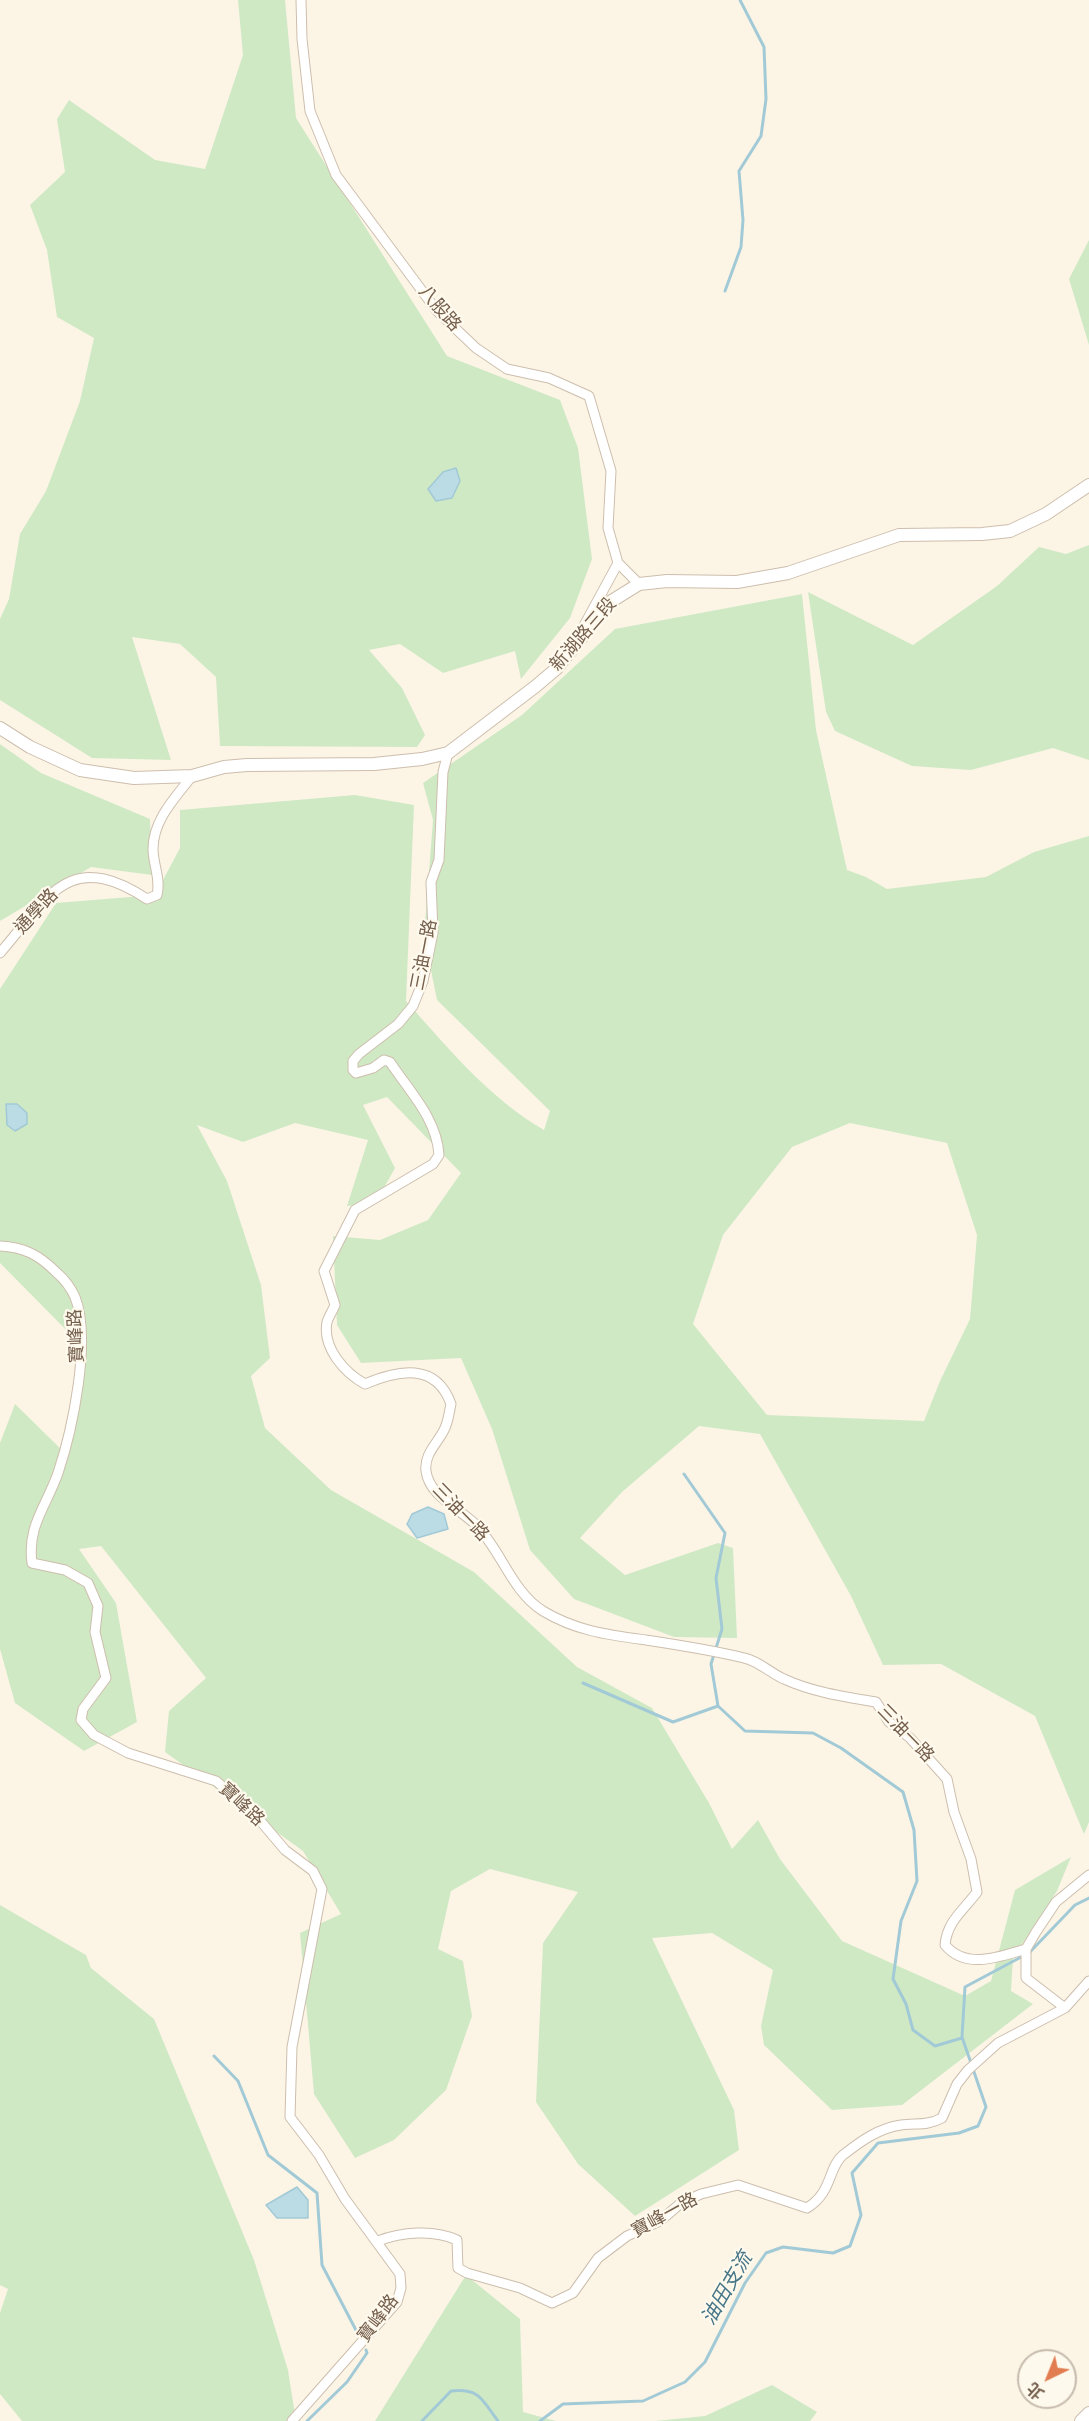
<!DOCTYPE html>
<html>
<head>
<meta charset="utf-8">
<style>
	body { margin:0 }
	#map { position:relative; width:1089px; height:2421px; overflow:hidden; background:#fcf5e6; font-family:Poppins,"Noto Sans TC",sans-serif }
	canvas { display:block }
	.north { position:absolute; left:1017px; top:2349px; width:60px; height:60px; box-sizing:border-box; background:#fef9ed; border:2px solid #c7bbad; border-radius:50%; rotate:223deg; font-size:16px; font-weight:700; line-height:24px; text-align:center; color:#745e4c }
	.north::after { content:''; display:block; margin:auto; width:21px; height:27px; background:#e17d50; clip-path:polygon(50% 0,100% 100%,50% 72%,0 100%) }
</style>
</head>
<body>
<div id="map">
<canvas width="1089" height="2421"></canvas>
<div class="north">北</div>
</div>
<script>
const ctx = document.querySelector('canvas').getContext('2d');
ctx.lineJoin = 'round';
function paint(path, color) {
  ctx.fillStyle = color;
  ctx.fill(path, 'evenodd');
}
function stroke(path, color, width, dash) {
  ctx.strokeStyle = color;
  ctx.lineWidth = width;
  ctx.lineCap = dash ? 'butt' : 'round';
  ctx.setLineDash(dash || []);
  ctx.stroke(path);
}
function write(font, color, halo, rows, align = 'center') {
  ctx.font = font + ' Poppins,"Noto Sans TC",sans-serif';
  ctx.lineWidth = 4.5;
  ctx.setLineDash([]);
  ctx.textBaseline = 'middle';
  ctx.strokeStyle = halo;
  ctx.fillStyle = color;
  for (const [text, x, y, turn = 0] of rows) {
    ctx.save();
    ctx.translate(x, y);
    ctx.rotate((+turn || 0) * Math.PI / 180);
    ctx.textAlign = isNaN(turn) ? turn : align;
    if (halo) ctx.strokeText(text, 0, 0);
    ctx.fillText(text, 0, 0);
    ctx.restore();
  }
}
paint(new Path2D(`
	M238,0H285L296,118L447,356L560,400L578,448L592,559L570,618L521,679L515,651L443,673L400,644L369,650L402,688L425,735L417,747L220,746L216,677L180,644L132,637L171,760L92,758L0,700V619L9,599L20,534L46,491L80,401L94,338L57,317L47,250L30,205L65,172L57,119L69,100L155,160L205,169L243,55Z
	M1089,240V345L1069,279Z
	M1089,545V760L1053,748L971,770L912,766L835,731L826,712L808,592L913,645L997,586L1039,547L1066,554Z
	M802,594L816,730L847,870L866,877L887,889L986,877L1034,852L1089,836V1822L1084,1834L1035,1716L941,1664L883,1665L851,1596L760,1434L699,1426L622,1492L580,1538L625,1575L718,1543L733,1548L737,1638L674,1637L574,1599L530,1550L492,1429L461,1358L361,1363L337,1325L333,1236L380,1240L428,1220L461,1173L387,1097L363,1105L395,1168L375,1204L347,1206L368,1140L295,1123L243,1142L197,1125L227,1181L261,1285L270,1358L251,1376L265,1428L331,1490L474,1572L577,1667L652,1708L709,1803L732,1849L758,1820L780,1859L842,1941L965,1996L991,1981L1015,1890L1071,1857L1057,1891L1013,1958L1011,1991L1033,2004L902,2105L832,2110L764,2045L761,2026L773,1970L712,1933L652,1938L734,2110L739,2150L635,2216L578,2164L536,2102L543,1943L578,1892L490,1869L451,1891L438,1949L463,1961L472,2016L446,2090L394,2140L355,2158L314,2094L300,1933L341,1914L303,1851L165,1752L169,1711L206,1678L101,1546L79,1549L116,1603L137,1722L84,1751L15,1703L0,1649V1443L15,1404L65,1453L84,1348L0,1263V989L56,903L155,895L180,848V810L355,795L414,805L406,1001C448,1048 489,1098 544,1130L550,1111L437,1000L424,936L433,820L423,783L522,715L615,629ZM850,1123L947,1143L977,1235L970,1319L940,1381L924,1421L767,1415L693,1324L723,1235L792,1147Z
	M0,744L41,773L150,819L152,875L91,867L0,921Z
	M0,1905L86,1955L91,1968L154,2019L254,2260L288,2370L296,2421H22L0,2394V2313L8,2289L0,2285Z
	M466,2275L520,2319L523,2412L556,2421H375Z
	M772,2385L817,2412L810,2421H655L705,2416Z`), '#d0e9c5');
const water = new Path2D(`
	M456,468L460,481L452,498L436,501L428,489L443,472Z
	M6,1104H17L27,1113V1124L15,1131L7,1125Z
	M428,1507L444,1514L448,1529L417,1538L407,1524L412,1514Z
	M297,2187L308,2200V2218H277L266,2205Z`);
paint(water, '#bbdbe5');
stroke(water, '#a2cad6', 1.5);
stroke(new Path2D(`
	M725,291L741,247L743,220L739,171L761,136L766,99L764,47L740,0
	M684,1474L725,1533L716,1578L722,1629L711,1664L718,1706L745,1731L813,1733L841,1748L903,1792L914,1830L917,1881L901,1921L893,1979L906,2004L913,2030L935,2046L962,2038
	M583,1683L673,1722L718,1706
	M1029,1953L1075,1905L1089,1898
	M214,2056L238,2081L268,2155L317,2193L322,2265L358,2334
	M971,2063L962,2037L965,1987L1023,1956
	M307,2421L347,2382L367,2353L366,2350
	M422,2421L451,2391C480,2388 482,2400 498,2421
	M540,2421L563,2404L643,2401L685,2382L705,2362L745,2283L766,2253L783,2247L833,2253L850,2246L861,2215L852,2173L878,2143L959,2133L978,2126L986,2107L973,2069`), '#a2cad6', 3);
const minor = new Path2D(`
	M301,0L302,39L310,111L336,175L437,311L476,348L507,369L549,378L589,396L611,471L608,528L618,563L639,584
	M580,633L618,563
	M448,753L443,772L439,860L431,882L433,933L423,981L413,1006L398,1024L359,1054L353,1061V1070L356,1073L373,1068L384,1060L390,1062C410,1092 437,1119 439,1155L433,1164L355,1210L324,1271L335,1305C333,1310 329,1316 327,1322C322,1348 345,1373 365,1384C398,1370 436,1362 451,1404C449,1413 448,1423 444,1430C437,1444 424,1454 426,1471C429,1496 459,1508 476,1525C501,1550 512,1592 543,1611C576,1631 609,1635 646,1640C679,1645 712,1650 744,1658C759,1661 770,1673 784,1679C812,1692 845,1697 876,1702L889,1722L910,1738L947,1779L954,1812L971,1859L977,1892C964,1910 947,1921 945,1945C966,1970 999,1957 1026,1949
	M0,953C49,896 69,848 147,899L157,895C161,879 153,864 153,849C153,820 175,798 192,776
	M0,1246C24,1247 39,1255 56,1272C63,1278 71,1288 75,1297C92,1340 72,1431 58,1473C46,1507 27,1526 32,1563L65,1570L88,1583L98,1606L95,1632L106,1678L83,1709L81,1720L94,1735L128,1753L216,1781L252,1811L285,1850L313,1871L322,1889L292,2047L290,2117L319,2155L345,2199L400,2274L401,2288L397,2302L292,2421
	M1065,2008L1026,1978V1949L1036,1932L1056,1902L1089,1875
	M378,2241C401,2232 434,2229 457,2240L458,2268L467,2273L520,2288L552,2303L573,2293L598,2258L627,2236L660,2221L681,2203L701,2194L738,2185L807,2208C833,2192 828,2167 843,2155C861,2141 879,2128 901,2125C917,2123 927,2126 942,2118L957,2084L968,2070L998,2043L1065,2008L1089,1981`);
const tertiary = new Path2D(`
	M0,728L30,747L80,770L134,778L192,776L224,767L247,765L374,764L422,759L448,753L536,686L556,669L610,602L639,584L667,581L737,582L788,573L899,535L982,534L1010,531L1046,514L1089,485
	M1081,2421L1089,2413`);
stroke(minor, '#cdbead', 11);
stroke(tertiary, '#cdbead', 14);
stroke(minor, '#fff', 9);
stroke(tertiary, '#fff', 12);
write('18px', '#745e4c', '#fef9ed', [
	["八股路",439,309,49],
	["新湖路三段",584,635,-49],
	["通學路",37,912,-47],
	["三油一路",425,955,-79],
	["寶峰路",77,1336,-93],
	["三油一路",460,1513,46],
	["三油一路",905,1734,46],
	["寶峰路",241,1805,43],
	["寶峰一路",665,2216,-29],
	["寶峰路",379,2319,-53]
]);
write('italic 20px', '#467687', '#fef9ed', [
	["油田支流",728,2289,-60]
]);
</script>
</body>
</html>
